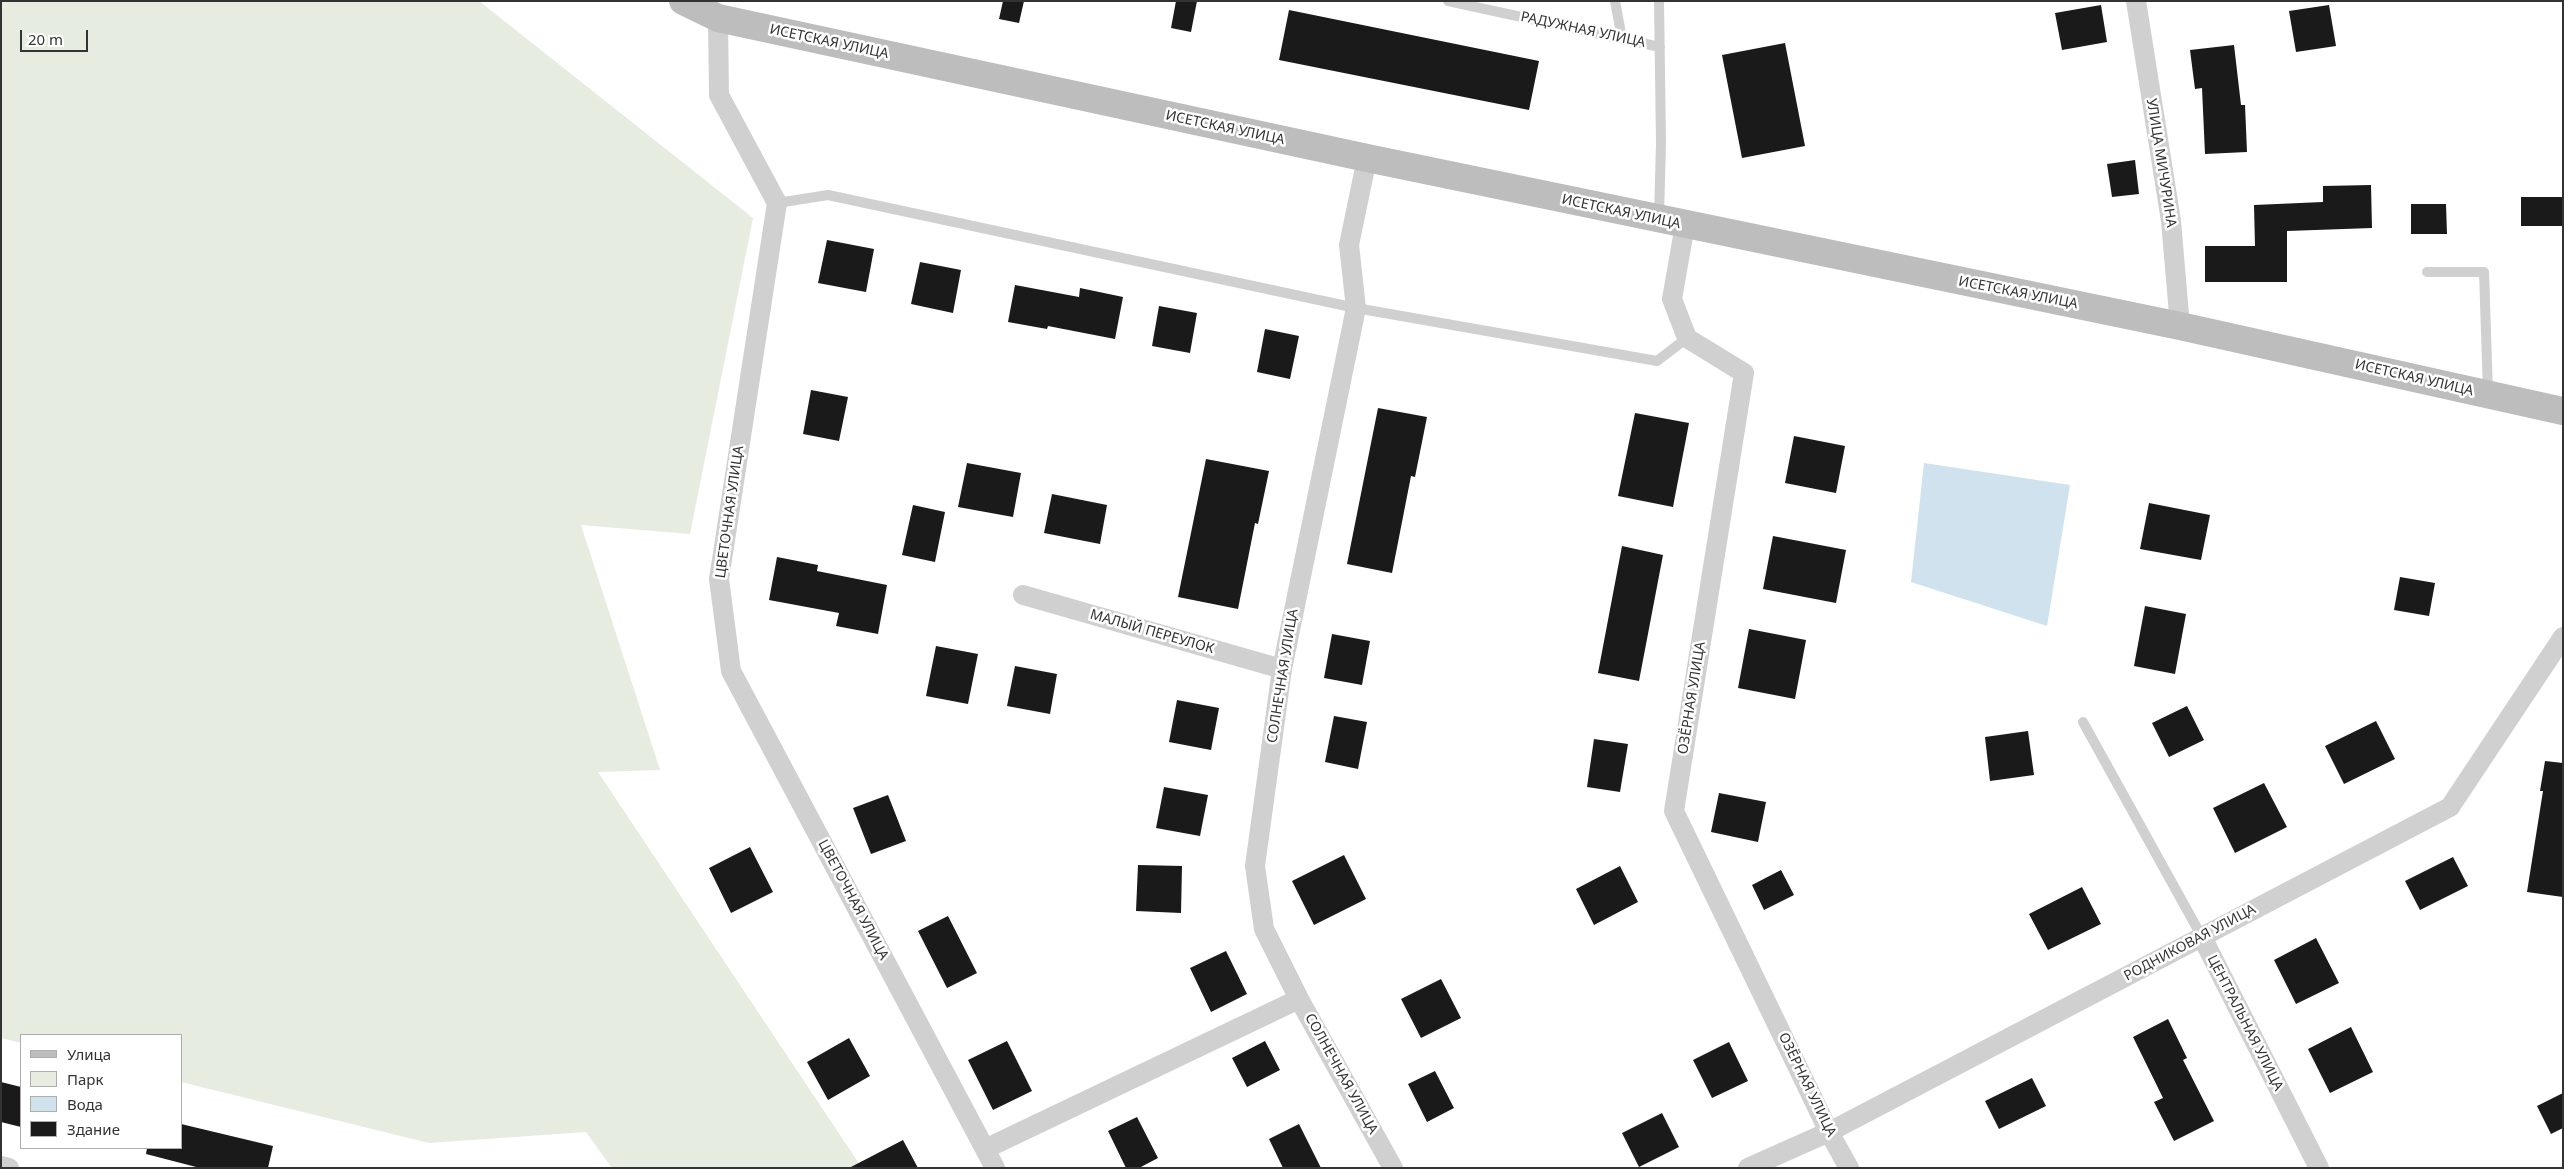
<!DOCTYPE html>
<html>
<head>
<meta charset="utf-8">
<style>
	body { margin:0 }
	#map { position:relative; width:2564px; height:1169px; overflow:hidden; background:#fff; font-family:"Noto Sans",sans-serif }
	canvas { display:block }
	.frame { position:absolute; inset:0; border:2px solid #333; pointer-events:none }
	.legend { position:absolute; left:20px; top:1034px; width:162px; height:115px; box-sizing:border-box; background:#fff; border:1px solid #adadad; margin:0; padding:6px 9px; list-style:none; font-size:15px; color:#333 }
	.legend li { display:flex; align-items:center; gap:10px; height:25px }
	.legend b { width:25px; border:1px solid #adadad }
	.scale { position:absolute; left:20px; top:30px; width:68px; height:22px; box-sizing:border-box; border:2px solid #333; border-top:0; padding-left:6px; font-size:15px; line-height:18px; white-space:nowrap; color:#333; -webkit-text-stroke:4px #fff; paint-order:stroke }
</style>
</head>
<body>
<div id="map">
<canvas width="2564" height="1169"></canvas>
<div class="frame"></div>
<ul class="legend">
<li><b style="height:6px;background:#bdbdbd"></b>Улица</li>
<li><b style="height:14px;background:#e6ecdf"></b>Парк</li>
<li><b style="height:14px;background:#cfe2ee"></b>Вода</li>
<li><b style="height:14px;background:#1a1a1a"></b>Здание</li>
</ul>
<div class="scale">20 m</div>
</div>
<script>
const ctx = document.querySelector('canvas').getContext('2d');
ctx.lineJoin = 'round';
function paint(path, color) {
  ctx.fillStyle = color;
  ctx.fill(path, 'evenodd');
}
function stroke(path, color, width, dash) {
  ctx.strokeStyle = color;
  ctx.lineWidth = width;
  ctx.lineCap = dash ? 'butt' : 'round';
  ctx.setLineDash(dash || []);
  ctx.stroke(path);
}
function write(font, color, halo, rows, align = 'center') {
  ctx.font = font + ' "Noto Sans",sans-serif';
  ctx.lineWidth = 5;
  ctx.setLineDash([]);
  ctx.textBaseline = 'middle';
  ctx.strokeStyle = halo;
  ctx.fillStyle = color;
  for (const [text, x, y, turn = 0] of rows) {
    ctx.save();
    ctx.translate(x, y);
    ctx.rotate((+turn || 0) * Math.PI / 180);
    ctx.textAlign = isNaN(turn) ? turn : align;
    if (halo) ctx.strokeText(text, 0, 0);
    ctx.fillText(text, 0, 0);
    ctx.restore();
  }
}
paint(new Path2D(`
	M1,1H479L753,218L690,534L581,525L660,770L598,772L862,1168H612L586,1132L429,1143L181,1082V1035H21V1043L1,1038Z`), '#e6ecdf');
paint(new Path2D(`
	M1924,463L2070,485L2047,626L1911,582Z`), '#cfe2ee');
paint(new Path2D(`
	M1003,1H1024L1019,23L999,19Z
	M1176,1H1197L1191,32L1171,28Z
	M2101,5L2107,42L2062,50L2055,13Z
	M2329,5L2336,46L2296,52L2289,11Z
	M1289,10L1539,61L1529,110L1279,60Z
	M1785,43L1805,146L1742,158L1722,55Z
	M2234,45L2241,105H2245L2247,152L2205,154L2202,88L2195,89L2190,50Z
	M2135,160L2139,194L2112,197L2107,164Z
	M2371,185L2372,228L2287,231V282H2205V246H2255L2254,205L2323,202V186Z
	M2521,197H2563V226H2521Z
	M2411,204H2446L2447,234H2411Z
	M827,240L874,249L866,292L818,283Z
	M920,262L961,270L953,313L911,304Z
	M1015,285L1079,297L1080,288L1123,297L1115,339L1048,326L1047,329L1008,322Z
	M1159,306L1197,313L1190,353L1152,346Z
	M1265,329L1299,336L1290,379L1257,372Z
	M811,390L848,397L839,441L803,434Z
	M1378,408L1427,417L1415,477L1411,476L1392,573L1347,564Z
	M1635,413L1689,423L1673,507L1618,496Z
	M1794,436L1845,446L1836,493L1785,483Z
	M1206,459L1269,471L1258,524L1255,523L1238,609L1178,597Z
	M967,463L1021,473L1013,517L958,507Z
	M1052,494L1107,505L1100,544L1044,533Z
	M2149,503L2210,515L2201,560L2140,549Z
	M913,505L945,512L935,562L902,555Z
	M1773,536L1846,550L1836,603L1763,589Z
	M1622,546L1663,555L1639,681L1598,673Z
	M777,557L818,565L817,571L887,585L878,634L836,626L839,613L769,600Z
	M2400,577L2435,583L2429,616L2394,610Z
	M2145,606L2186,614L2175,674L2134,666Z
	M1749,629L1806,640L1795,699L1738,688Z
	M1332,634L1370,641L1362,685L1324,678Z
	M936,646L978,654L968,704L926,696Z
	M1015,666L1057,674L1050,714L1007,706Z
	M1177,700L1219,708L1211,750L1169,742Z
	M2187,706L2204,740L2169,757L2152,723Z
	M1334,716L1367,722L1358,769L1325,762Z
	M2376,721L2395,759L2344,784L2325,746Z
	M2028,731L2034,775L1990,781L1985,737Z
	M1594,739L1628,744L1620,792L1587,787Z
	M2545,761L2563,763V897L2527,892L2543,791H2540Z
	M2264,783L2287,827L2235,853L2213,808Z
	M1164,787L1208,795L1200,836L1156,828Z
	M1719,793L1766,802L1758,842L1711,832Z
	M888,795L906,841L871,854L853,808Z
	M750,847L773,892L731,913L709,868Z
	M1344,855L1366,899L1314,925L1292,881Z
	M2453,857L2468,886L2420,910L2405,881Z
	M1138,865L1182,866L1181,913L1136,911Z
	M1620,866L1638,902L1594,925L1576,889Z
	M1781,870L1794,895L1764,910L1752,885Z
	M2082,887L2101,924L2048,950L2029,914Z
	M948,916L977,973L947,988L918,931Z
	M2316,938L2339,983L2296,1004L2274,960Z
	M1226,951L1247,994L1211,1012L1190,968Z
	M1441,979L1461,1018L1421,1038L1401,999Z
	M2168,1019L2187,1058L2183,1060L2214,1121L2174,1141L2154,1102L2163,1098L2133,1037Z
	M2351,1027L2373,1072L2330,1093L2308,1049Z
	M849,1038L870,1076L828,1100L807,1062Z
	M1007,1041L1032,1091L993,1110L968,1060Z
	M1265,1041L1280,1070L1247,1087L1232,1058Z
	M1729,1042L1748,1081L1712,1098L1693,1060Z
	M1435,1071L1454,1108L1427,1122L1408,1084Z
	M2032,1078L2046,1106L1999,1129L1985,1101Z
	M1,1082L21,1087V1127L1,1122Z
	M2563,1093V1128L2551,1134L2537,1106Z
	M1662,1113L1679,1147L1639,1167L1622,1133Z
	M1137,1117L1158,1158L1139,1168H1126L1108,1131Z
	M181,1124L273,1146L268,1168H200L146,1154L147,1148H181Z
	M1299,1124L1321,1168H1283L1269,1139Z
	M903,1140L918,1168H849Z`), '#1a1a1a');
stroke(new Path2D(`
	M1448,1L1660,47
	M1615,1L1622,39
	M1659,1L1661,143L1659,216
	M777,203L828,195L1356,308L1657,361L1687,338
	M2427,272H2484L2488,392
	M2083,722L2202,937`), '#d0d0d0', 10);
stroke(new Path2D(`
	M2136,1L2171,221L2180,326
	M718,18L719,95L777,203L719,579L731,671L995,1168
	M1367,158L1349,245L1356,308L1282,669L1255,866L1264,929L1299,999L1393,1168
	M1685,225L1672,299L1687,338L1744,373L1674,811L1829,1132L1849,1168
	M1023,595L1282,669
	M2202,937L2319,1168
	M985,1149L1299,999
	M1,1166L9,1168
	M1748,1168L1829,1132L2450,807L2563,637`), '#d0d0d0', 20);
stroke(new Path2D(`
	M683,1L718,18L1367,158L2180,326L2563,411`), '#bdbdbd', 28);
write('14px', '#333', '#fff', [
	["РАДУЖНАЯ УЛИЦА",1583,30,12],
	["ИСЕТСКАЯ УЛИЦА",829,42,12],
	["ИСЕТСКАЯ УЛИЦА",1225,128,12],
	["УЛИЦА МИЧУРИНА",2161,163,81],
	["ИСЕТСКАЯ УЛИЦА",1621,212,12],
	["ИСЕТСКАЯ УЛИЦА",2018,293,11],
	["ИСЕТСКАЯ УЛИЦА",2414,378,13],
	["ЦВЕТОЧНАЯ УЛИЦА",730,512,-82],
	["МАЛЫЙ ПЕРЕУЛОК",1152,632,16],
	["СОЛНЕЧНАЯ УЛИЦА",1283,676,-81],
	["ОЗЁРНАЯ УЛИЦА",1692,698,-81],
	["ЦВЕТОЧНАЯ УЛИЦА",853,900,62],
	["РОДНИКОВАЯ УЛИЦА",2190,943,-28],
	["ЦЕНТРАЛЬНАЯ УЛИЦА",2245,1023,63],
	["СОЛНЕЧНАЯ УЛИЦА",1341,1074,61],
	["ОЗЁРНАЯ УЛИЦА",1807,1085,64]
]);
</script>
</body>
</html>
